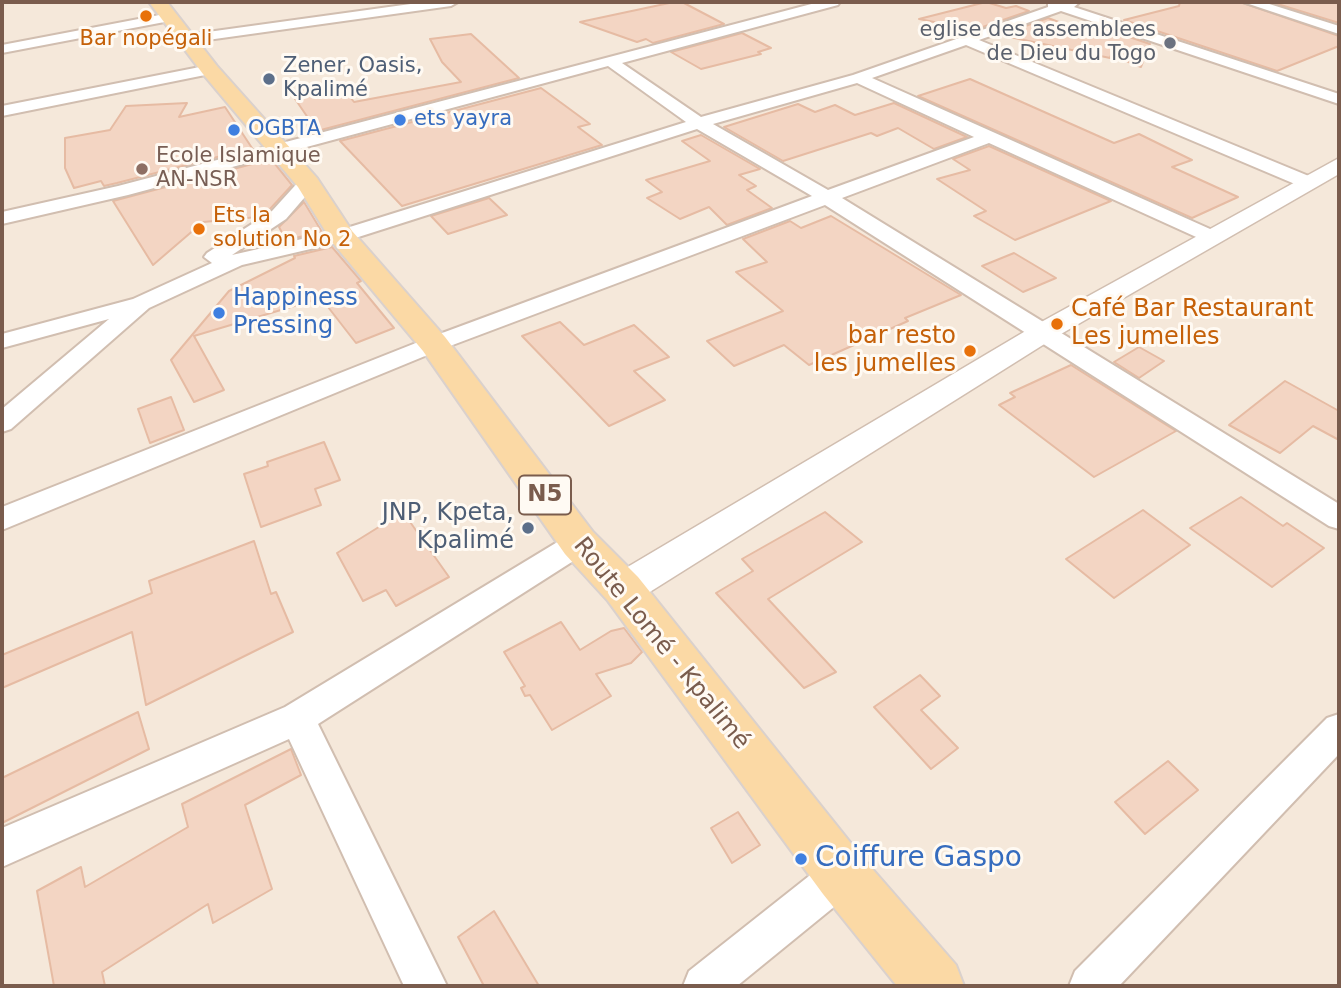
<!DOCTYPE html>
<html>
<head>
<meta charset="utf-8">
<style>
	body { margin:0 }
	#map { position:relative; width:1341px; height:988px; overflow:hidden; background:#fdf6ec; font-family:"DejaVu Sans",sans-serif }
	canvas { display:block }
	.frame { position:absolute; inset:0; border:4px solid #7a5c4d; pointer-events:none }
</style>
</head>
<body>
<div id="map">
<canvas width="1341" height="988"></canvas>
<div class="frame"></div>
</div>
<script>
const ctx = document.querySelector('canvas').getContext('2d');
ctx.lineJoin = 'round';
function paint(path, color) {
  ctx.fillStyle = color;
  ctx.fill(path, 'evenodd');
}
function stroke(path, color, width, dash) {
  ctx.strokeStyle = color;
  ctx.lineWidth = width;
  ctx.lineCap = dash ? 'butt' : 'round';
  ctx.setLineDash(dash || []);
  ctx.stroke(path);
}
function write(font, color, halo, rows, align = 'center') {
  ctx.font = font + ' "DejaVu Sans",sans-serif';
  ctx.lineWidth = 6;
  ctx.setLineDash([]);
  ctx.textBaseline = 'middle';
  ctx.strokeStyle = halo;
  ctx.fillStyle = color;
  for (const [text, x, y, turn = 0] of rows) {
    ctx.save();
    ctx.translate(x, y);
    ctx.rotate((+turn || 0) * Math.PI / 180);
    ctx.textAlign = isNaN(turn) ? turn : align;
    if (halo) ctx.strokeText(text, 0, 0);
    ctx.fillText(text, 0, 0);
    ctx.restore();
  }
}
paint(new Path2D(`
	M2,2H1339V986H2Z`), '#f5e8da');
const building = new Path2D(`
	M674,2H682L724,24L653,43L646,39L637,42L580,22Z
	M986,2L1006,8L1016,6L1029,11L974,30L919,19Z
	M1180,2H1240L1339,36V46L1277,71L1124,20L1179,6Z
	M1271,2H1339V23Z
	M1048,18L1083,31L1100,27L1150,44L1141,67L1111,55L1110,58L1000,35Z
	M742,33L771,48L758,52L761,54L701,69L671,52Z
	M471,34L519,78L317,131L291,93L339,83L354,102L461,82L442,62L430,39Z
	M970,79L1114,143L1139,134L1192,160L1172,167L1238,197L1192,218L918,96Z
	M541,88L590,124L578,127L602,145L402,206L340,141Z
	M187,103L179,117L225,107L252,148L117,183L104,186L101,181L74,188L65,168V138L110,130L126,106Z
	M894,103L967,137L934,149L898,128L877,136L871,133L783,161L724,127L798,104L815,112L835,105L855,115Z
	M701,135L760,169L739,175L756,186L747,190L772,208L727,225L709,207L680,219L647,198L662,192L646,180L710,161L682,141Z
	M989,146L1111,201L1015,240L974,216L986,211L937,179L970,170L953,159Z
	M271,159L292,185L270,209L258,217L203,222L153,265L113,201Z
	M489,198L507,215L448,234L431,216Z
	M304,202L322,232L286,240L279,227Z
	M831,216L961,295L905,318L908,321L809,365L784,345L734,366L707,341L783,311L736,272L767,262L743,239L790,221L801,228Z
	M332,247L361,281L357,283L394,328L356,343L321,298L194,336L224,390L194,402L171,360L229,291L295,258L294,256Z
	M1014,253L1056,278L1023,292L982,266Z
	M560,322L584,345L634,325L669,357L634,371L665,400L609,426L522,336Z
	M1139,347L1164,361L1139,378L1114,362Z
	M1071,365L1090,377L1176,431L1094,477L999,405L1015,397L1010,393Z
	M1285,381L1339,411V440L1313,426L1280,453L1229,425Z
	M171,397L184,430L150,443L138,409Z
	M324,442L340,480L315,489L321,505L261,527L244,474L268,466L267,462Z
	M1241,497L1283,526L1287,523L1324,548L1272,587L1190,528Z
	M1143,510L1190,545L1114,598L1066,559Z
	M403,512L449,577L396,606L386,590L363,601L337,553Z
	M825,512L862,542L768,599L836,672L804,688L716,593L753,571L742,559Z
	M254,541L271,594L276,592L293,632L146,705L132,632L2,688V655L152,593L149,581Z
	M561,622L580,650L611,631L624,628L642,652L631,663L596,674L611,696L552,730L530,695L525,696L521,688L525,686L504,652Z
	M920,675L940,696L921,710L958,748L931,769L874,707Z
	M138,712L149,749L2,823V778Z
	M291,749L301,775L245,805L272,889L213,923L208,904L102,972L105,986H54L37,891L81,867L85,887L188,827L182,804Z
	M1168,761L1198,790L1145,834L1115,802Z
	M738,812L760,845L732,863L711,828Z
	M494,911L539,986H484L458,937Z`);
paint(building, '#f3d5c3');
stroke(building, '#e6bba3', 2);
const minor = new Path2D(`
	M425,2H458L451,6L186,43L179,39L186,35Z
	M819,2H840L838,5L622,63L701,117L853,75L1048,7V2H1080L1074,7L1339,94V104L1061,11L979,40L1316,179L1318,183L1309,189L1302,187L966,45L872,78L1219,233L1222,237L1219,241H1205L989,143L842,198L1339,504V529L1329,526L825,205L442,349L2,530V507L426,339L812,196L697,129L349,240L242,265L149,308L11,429L2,432V409L109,319L2,348V334L133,299L212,263L204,257L207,253L272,211L301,179L308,177L317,183L286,219L232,255L337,231L686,122L608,66L128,195L2,224V212L118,186ZM857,83L974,137L828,190L713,124Z
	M1243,2H1263L1339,26V34Z
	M170,13L177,17L175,20L2,53V45Z
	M210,65L215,67L218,70L215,73L2,116V106Z
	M579,531L589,535L594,543L589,551L318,724L447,986H404L289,739L2,867V828L285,707L569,535Z
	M1339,714V754L1119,986H1069L1075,971L1327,718Z
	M842,855L856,861L862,875L856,889L737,986H683L689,971L828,861Z`);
const tertiary = new Path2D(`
	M1339,158V174L1054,338L637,600L623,605L609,600L604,589L609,578L1034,326Z`);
const primary = new Path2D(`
	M149,2H167L217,66L317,178L352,231L445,337L593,532L638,577L861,856L956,965L964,986H897L823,894L608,601L565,554L423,351L332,242L298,187L203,74Z`);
stroke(minor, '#d1beb0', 4);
stroke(tertiary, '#d1beb0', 3);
stroke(primary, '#dad1cd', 4);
paint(minor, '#fff');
paint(tertiary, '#fff');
paint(primary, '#fbd9a5');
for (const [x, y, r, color] of [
	[146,16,7,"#e8710a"],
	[1170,43,7,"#6b7280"],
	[269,79,7,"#5c6f8a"],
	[400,120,7,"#3f7fe0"],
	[234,130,7,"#3f7fe0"],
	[142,169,7,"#8d6e63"],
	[199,229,7,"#e8710a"],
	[219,313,7,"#3f7fe0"],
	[1057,324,7,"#e8710a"],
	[970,351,7,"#e8710a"],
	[528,528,7,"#5c6f8a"],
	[801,859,7,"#3f7fe0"]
]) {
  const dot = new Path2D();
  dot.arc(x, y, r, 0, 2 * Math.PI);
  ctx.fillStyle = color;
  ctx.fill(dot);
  stroke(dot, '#fffaf3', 2.5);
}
write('21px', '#5b616d', '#fffaf3', [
	["eglise des assemblees",1156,31],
	["de Dieu du Togo",1156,55]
], 'right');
write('21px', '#c56008', '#fffaf3', [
	["Bar nopégali",146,40],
	["Ets la",213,217,"left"],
	["solution No 2",213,241,"left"]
]);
write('21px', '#4e5e75', '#fffaf3', [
	["Zener, Oasis,",283,67],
	["Kpalimé",283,91]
], 'left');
write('21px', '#366cbe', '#fffaf3', [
	["ets yayra",414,120],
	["OGBTA",248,130]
], 'left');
write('21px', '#785e54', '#fffaf3', [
	["Ecole Islamique",156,157],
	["AN-NSR",156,181]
], 'left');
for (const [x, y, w] of [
	[545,495,52]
]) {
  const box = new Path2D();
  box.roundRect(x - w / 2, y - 19.5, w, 39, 5);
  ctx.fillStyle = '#fffaf3';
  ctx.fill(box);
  stroke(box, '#7a5c4d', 2);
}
write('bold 23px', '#7a5c4d', null, [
	["N5",545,495]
]);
write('24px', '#366cbe', '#fffaf3', [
	["Happiness",233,299],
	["Pressing",233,327]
], 'left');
write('24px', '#c56008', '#fffaf3', [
	["Café Bar Restaurant",1071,310],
	["Les jumelles",1071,338],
	["bar resto",956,337,"right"],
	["les jumelles",956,365,"right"]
], 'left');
write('24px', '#4e5e75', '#fffaf3', [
	["JNP, Kpeta,",514,514],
	["Kpalimé",514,542]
], 'right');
write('24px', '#7a5c4d', '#fffaf3', [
	["Route Lomé - Kpalimé",661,644,51]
]);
write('28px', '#366cbe', '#fffaf3', [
	["Coiffure Gaspo",815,859]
], 'left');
</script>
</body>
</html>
